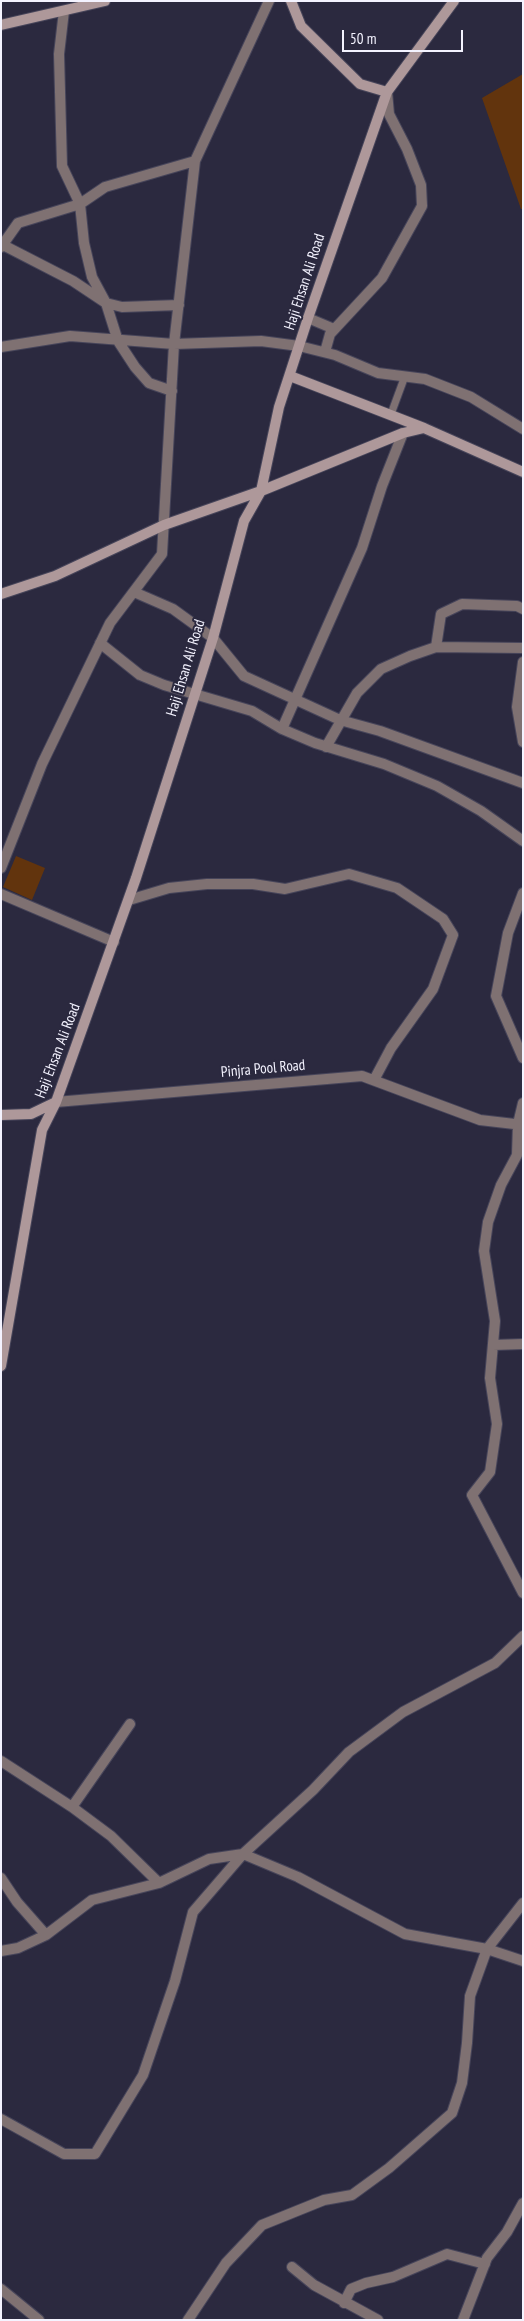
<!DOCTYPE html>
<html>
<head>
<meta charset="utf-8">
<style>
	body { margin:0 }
	#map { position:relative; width:524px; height:2321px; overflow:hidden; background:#2b293f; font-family:"PT Sans Narrow",sans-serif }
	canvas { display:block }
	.frame { position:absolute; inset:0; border:2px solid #f4f3ff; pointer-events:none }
	.scale { position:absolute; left:342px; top:30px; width:121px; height:22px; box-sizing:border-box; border:2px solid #f4f3ff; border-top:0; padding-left:6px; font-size:15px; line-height:18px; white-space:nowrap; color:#f4f3ff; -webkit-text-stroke:4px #2b293f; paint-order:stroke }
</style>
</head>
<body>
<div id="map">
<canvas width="524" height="2321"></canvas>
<div class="frame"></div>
<div class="scale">50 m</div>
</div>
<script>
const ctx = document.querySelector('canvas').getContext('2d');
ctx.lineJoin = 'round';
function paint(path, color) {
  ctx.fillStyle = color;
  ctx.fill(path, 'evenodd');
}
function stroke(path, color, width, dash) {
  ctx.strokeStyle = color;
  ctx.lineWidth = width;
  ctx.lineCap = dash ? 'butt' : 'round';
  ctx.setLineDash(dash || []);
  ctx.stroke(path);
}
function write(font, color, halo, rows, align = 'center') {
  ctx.font = font + ' "PT Sans Narrow",sans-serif';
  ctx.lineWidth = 4;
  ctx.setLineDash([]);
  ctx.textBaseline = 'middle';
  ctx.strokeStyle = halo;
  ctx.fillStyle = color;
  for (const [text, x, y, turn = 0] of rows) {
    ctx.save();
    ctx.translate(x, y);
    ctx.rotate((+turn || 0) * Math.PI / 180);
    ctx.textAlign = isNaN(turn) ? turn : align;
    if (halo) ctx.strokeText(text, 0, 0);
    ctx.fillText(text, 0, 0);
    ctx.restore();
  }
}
paint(new Path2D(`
	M523,74V209H521L482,98Z
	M16,856L45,868L32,900L3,887Z`), '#62340d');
const lane = new Path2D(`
	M391,414L405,376`);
const street = new Path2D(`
	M64,11L59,54L62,166L80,204L84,243L92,277L106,303L118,341L135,367L149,383L172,391
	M1,244L73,281L106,303L122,307L179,305
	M1,247L18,223L80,204L105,187L195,161
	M308,318L334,329
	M1,347L70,336L174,344L261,341L299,346L335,355L378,373L425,379L471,397L523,429
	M325,352L330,334L382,278L422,206L421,185L407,149L389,114L387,92
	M134,592L173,609L213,638L244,676L340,720L380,731L523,783
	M100,643L140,675L164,685L252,711L282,729L362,548L382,486L403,433
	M436,647L441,614L462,604L517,606L523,609
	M523,662L517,707L523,742
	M282,729L315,743L384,764L437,786L481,811L523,841
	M326,747L357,693L381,669L410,656L436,647L523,648
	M1,868L42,764L110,623L162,554L174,344L195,161L269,1
	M523,893L508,933L496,996L523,1058
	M1,894L114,942
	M129,900L169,888L207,884H253L285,889L349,874L397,888L443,919L453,935L433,989L391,1048L374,1080
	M56,1102L362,1076L480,1120L523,1125
	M523,1103L518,1124L517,1155L501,1185L488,1222L484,1251L495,1321L490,1378L497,1424L490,1472L472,1495L523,1593
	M493,1345L523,1344
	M1,1761L72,1807L111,1836L159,1883
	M72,1807L130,1724
	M1,1878L17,1902L46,1935
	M1,1951L18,1948L46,1935L92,1900L159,1883L209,1859L243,1854L298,1877L405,1934L487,1949L523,1961
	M1,2119L64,2154H95L143,2075L175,1981L193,1912L243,1854L313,1790L349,1752L403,1712L495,1663L523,1636
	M292,2267L314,2285L378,2320
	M1,2289L39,2320
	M344,2303L351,2289L366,2283L393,2277L447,2254L485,2264
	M188,2320L226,2263L262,2225L324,2200L352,2195L389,2168L452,2113L462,2083L467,2043L470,1996L487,1949L523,1903
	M463,2320L487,2258L507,2232L523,2203`);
const secondary = new Path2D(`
	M291,1L301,26L360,84L387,92
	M1,25L105,1
	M290,376L424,428
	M1,594L55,576L164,525L261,491L403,433L424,428L523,472
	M1,1115L31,1114L56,1102
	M1,1366L42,1130L56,1102L136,878L213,638L244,521L261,491L279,407L308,318L387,92L454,1`);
stroke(lane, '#47455a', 9);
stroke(street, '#47455a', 12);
stroke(secondary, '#47455a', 12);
stroke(lane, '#7f7172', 7);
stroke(street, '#7f7172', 10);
stroke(secondary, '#ae989a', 10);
write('15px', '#f4f3ff', '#2b293f', [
	["Haji Ehsan Ali Road",305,282,-72],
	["Haji Ehsan Ali Road",186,668,-73],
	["Haji Ehsan Ali Road",58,1051,-69],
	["Pinjra Pool Road",263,1069,-5]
]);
</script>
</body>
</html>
